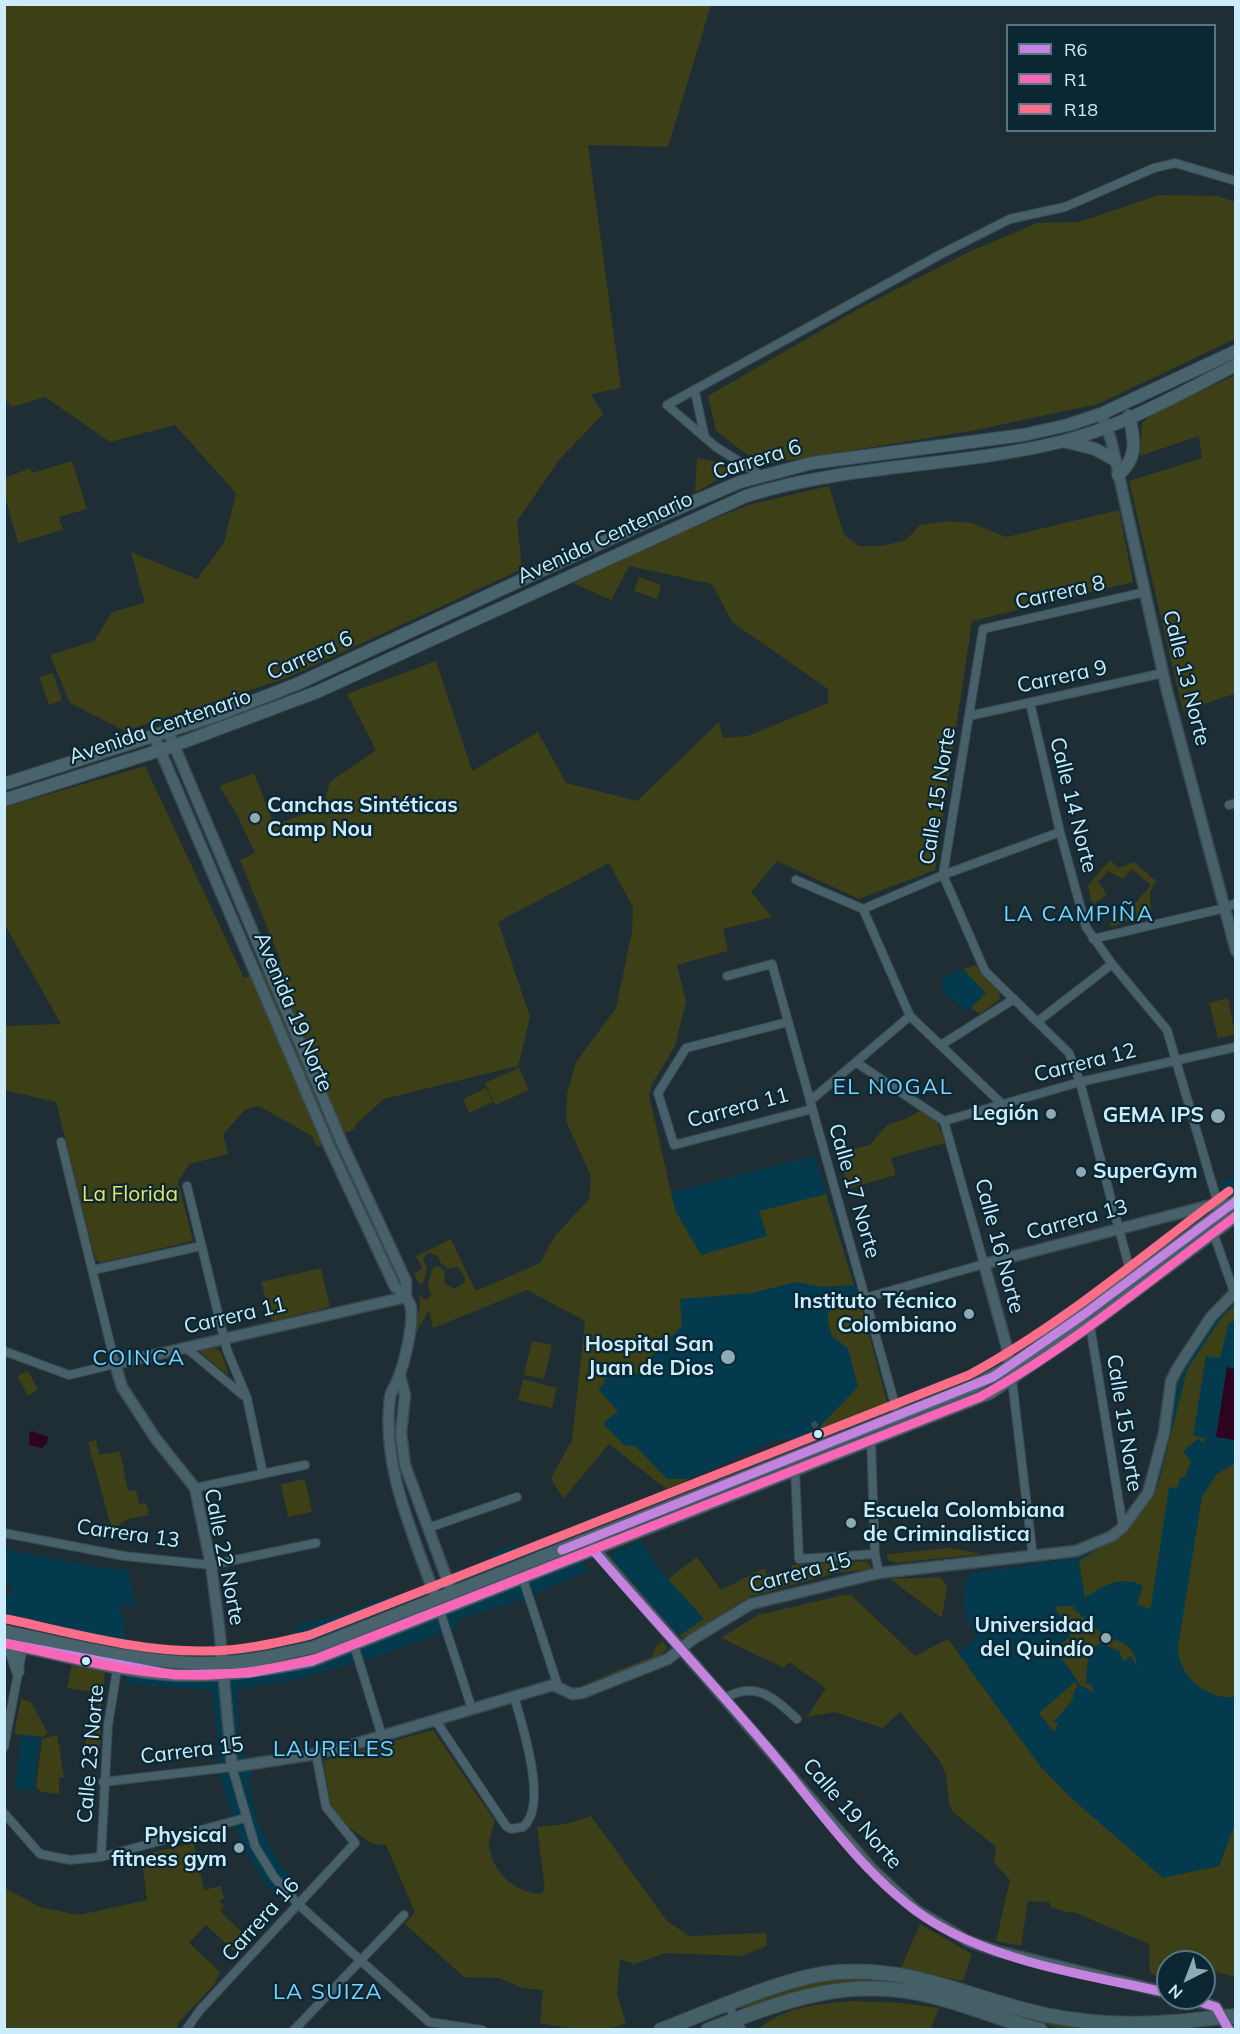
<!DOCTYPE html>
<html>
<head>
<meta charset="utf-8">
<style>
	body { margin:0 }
	#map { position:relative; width:1240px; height:2034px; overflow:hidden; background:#1e2e34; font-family:Mulish,sans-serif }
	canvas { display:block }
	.frame { position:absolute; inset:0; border:6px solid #cbecfb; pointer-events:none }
	.legend { position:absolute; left:1006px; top:24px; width:210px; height:108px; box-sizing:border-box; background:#0a2733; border:2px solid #577683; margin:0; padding:8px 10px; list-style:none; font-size:18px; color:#cbecfb }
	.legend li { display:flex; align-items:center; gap:12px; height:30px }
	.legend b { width:30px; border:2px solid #577683 }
	.north { position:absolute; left:1156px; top:1950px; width:60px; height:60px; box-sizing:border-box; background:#0a2733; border:2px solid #577683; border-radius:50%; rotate:222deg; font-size:16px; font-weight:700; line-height:24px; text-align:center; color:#cbecfb }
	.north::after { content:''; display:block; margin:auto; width:21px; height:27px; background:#8eaab5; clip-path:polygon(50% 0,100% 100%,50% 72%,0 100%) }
</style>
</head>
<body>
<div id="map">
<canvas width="1240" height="2034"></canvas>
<div class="frame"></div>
<ul class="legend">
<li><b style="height:8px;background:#c483df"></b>R6</li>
<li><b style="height:8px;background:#fa66b7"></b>R1</li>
<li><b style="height:8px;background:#fb6d88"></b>R18</li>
</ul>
<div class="north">N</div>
</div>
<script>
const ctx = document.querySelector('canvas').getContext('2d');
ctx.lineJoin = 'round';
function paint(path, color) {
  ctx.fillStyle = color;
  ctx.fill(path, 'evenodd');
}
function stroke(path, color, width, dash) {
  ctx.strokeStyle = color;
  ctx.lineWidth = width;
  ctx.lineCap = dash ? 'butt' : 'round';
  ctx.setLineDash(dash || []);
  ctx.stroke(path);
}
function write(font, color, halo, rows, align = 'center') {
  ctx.font = font + ' Mulish,sans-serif';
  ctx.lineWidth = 4.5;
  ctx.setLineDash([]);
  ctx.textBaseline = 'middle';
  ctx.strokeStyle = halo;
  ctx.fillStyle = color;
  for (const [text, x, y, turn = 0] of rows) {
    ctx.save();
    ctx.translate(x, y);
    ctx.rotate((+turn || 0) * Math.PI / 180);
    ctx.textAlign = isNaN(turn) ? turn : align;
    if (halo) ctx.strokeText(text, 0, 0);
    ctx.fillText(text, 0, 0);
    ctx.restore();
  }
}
paint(new Path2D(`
	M963,969L987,993L966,1012L945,993L940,979Z
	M815,1156L862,1308L889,1409L823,1432L802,1445L788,1438L776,1440L666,1489L609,1444L598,1458H595L563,1499L551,1478L572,1440L585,1321L657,1209L672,1192Z
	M1235,1177V1212L1219,1182Z
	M1235,1298V1977L1204,1969V1962H1174L1071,1798L1040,1766L958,1653L976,1639L963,1606L967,1577L971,1573L1074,1559L1115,1537L1138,1515L1184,1368L1218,1317Z
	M562,1533L589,1571L537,1592L538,1595L457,1620L458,1627L369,1659L291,1681L237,1689L239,1752L248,1757L253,1777L247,1778L258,1823L282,1868L301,1887L285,1904L266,1885L240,1840L221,1779L212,1690L126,1684L128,1645L5,1620L4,1594L11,1595L13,1586L5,1584V1549L96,1567L128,1570L136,1607L120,1604L128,1645L132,1648L142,1649L143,1641L175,1651H236L298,1639L295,1625L339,1615L391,1595L394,1601L494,1561L491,1553L517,1543L520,1550Z
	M641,1541L663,1573L704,1619L679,1636L612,1558L615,1551Z
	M22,1735L40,1738L33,1791L15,1789Z`), '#043a4d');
paint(new Path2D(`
	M5,4L711,5L668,147L588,145L621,388L591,394L603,414L559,460L517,521L522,569L287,678L125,731L70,703L50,655L94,641L112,612L145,603L131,552L197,579L224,543L236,493L175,425L110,442L45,397L12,407L5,399Z
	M1159,195L1218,196L1235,202V339L1098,404L971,431L761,465L716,431L708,396L858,309L969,252L1037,223L1079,222Z
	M1235,375V697L1234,694L1183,711L1129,481L1202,458L1199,436L1140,456L1142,423L1152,414Z
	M697,458L740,466L695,493Z
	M72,461L87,509L59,517L63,530L18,543L5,496V478L30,468L32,473Z
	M829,486L844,535L859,546H882L906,540L920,525L950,521L972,523L1006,537L1119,510L1133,582L972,621L935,870L859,899L777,861L751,892L772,917L723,929L728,951L677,965L686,1001L675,1046L652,1084L649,1095L675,1210L701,1255L767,1236L759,1211L826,1194L854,1285L822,1287L796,1282L752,1293L680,1299L682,1326L651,1357L641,1375L622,1370L617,1375L613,1371L603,1381L605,1383L598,1389L618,1411L603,1424L624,1445L635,1446L667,1479H690L666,1489L609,1444L563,1499L551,1478L572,1440L585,1321L527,1290L433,1328L429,1310L416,1333H414L420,1307L419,1295L427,1300L431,1294L428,1286L432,1269L438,1266L445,1272L444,1282L454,1289L464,1283L465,1278L458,1267L448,1269L440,1262L438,1256L428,1253L423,1259L427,1268L423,1283L419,1284L414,1273L423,1269L416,1256L451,1239L475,1290H478L540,1263L555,1236L589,1199L591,1176L566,1121L567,1094L576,1062L616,1008L632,932L633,907L609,863L498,922L530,1017L518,1066L384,1099L356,1124L354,1129L317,1147L312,1136L259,1106L246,1109L223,1134L228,1154L190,1164L178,1181L193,1241L100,1263L95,1258L56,1102L5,1090V1026L61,1024L5,925V807L145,766L244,978L281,962L240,860L255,853L235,811L219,786L254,773L274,825L322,808L330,782L376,750L347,694L436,661L472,771L538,732L566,783L637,801L719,722L723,738L748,736L828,703V689L732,622L712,584L629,566L611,600L573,583L670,537L748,505Z
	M639,577L661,585L657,599L634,591Z
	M53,673L62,700L49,705L39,677Z
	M1110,860L1119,868L1134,862L1156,881L1150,892L1151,913C1135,917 1125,923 1110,927L1112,916L1119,922L1151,885L1132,869L1123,879L1108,871L1098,882L1107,894L1094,904L1091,901L1088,885Z
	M976,965L981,974L1000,992L999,1000L980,1014L971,1008L986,993L963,969Z
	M1228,998L1235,1034L1218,1038L1209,1003Z
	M519,1068L529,1090L495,1105L485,1083Z
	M486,1088L493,1102L469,1113L463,1099Z
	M919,1111L937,1121L945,1143L891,1158L896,1175L847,1189L841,1152L870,1145L887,1125L908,1118Z
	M321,1268L330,1307L272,1321L261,1282Z
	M845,1303L862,1308L889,1409L822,1433L820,1429L822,1424L858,1387L848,1348L832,1336L827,1316L833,1306Z
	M1235,1304V1321L1229,1322L1220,1358L1206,1356L1193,1436L1205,1438L1204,1443L1198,1439L1183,1451L1191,1461L1185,1477H1180L1178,1487L1169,1488L1151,1606L1149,1609L1137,1604L1143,1586C1122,1575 1103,1585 1085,1598L1079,1561L1121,1534L1158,1486L1187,1370L1221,1318Z
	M532,1341L552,1345L544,1379L524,1375Z
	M214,1348L221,1352L229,1376L199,1351Z
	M28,1371L38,1390L28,1396L17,1376Z
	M523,1379L557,1388L552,1408L518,1400Z
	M96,1440L99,1455L120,1451L128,1491L136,1490L139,1504L146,1503L149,1515L128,1519L112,1530L88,1442Z
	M1235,1463L1236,1697C1206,1700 1178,1676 1178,1646L1202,1497L1217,1474Z
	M305,1479L312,1512L288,1517L281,1484Z
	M950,1548L982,1554L895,1563L888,1560L887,1554Z
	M697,1557L721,1590L765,1568L766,1574L792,1570V1565L867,1561L872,1569L836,1573L749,1597L684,1638L679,1636L704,1619L668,1579Z
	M940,1577L947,1586L942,1618L890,1579Z
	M844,1595H851L915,1656L948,1639L1040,1766L1071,1798L1163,1878L1219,1866L1235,1824V1977L1204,1969V1962L1169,1961L1168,1979L1150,1973L1149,1944L1071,1911L1069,1913L1051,1907L1049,1902L1028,1901L1021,1946L996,1941L1010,1880L994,1863L996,1847L953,1812L949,1803L946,1774L940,1761L900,1712L883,1728L835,1712L807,1717L826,1688L789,1662L784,1668L721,1638L758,1615Z
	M1077,1605L1072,1608C1083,1615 1092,1627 1102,1633C1123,1646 1132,1639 1138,1668L1131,1656L1123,1661L1119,1651L1100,1643C1085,1654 1088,1667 1086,1684L1093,1685V1693L1089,1689L1081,1686L1055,1649L1071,1636L1065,1629L1068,1626L1054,1607Z
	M663,1641L667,1648L660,1657L576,1687L652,1657L656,1646Z
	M72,1665L105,1672L103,1694L67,1688Z
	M1075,1682L1078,1686L1074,1691L1073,1699L1054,1722L1058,1723L1054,1732L1039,1713Z
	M21,1699L31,1702L48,1734L42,1737L14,1734Z
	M98,1704H102L100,1749H83Z
	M433,1730L495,1821C493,1828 489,1838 489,1845C492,1872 514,1892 540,1894L545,1890L537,1827L566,1824L591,1816L667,1921L689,1936L766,1933L767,1946L742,1956L665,1953L634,1964L620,1959L617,1993L626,2023C604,2034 565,2028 540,2023L543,1990L522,1988L499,1978L464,1977L405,1924L415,1912L386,1845L372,1844L361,1836L345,1824L331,1805L323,1761Z
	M57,1735L64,1777L59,1778V1794L41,1792L36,1787L42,1739Z
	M194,1843L204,1890L221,1886L224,1898L219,1901L224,1906L220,1911L250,1940L237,1954L206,1925L189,1943L220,1972L214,1985L178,2023L176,2029H5V1888L40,1907L79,1915L147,1900L141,1855Z
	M920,1924L972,1954L963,1981L901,1968Z
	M856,1976L927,1983L1025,2015L1173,2027L1174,2029H1062L960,2000L829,1986L799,1991L742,2012L741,2005L799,1984Z
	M854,2001L901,2003L939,2008L931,2029H758C786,2006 818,2004 854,2001Z`), '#3d3f17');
paint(new Path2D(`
	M1227,1367L1235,1369V1440L1216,1437Z
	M32,1431L48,1437L47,1443L42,1448L29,1445V1433Z`), '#2d041e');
stroke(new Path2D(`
	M813,1422L828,1445`), '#384a52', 6, [6, 3]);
const minor = new Path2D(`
	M695,392L705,438
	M762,476L716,447L667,405L943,253L1010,219L1065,207L1154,168L1175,163L1236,181
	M1030,703L1060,832L1086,927L1112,964L1167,1030L1218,1204
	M969,716L1163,673
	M1229,805L1236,803
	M796,880L863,909
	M863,909L910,1016L1002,1104
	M863,909L943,875L1060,832
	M1093,939L1225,908L1236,903
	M727,976L772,964L899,1419
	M788,1022L686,1048L658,1093L674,1145L812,1109
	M1037,1022L1112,964
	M941,1045L1014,999
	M857,1063L944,1121L984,1264L865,1298
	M810,1101L910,1016
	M944,1121L1080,1082L1236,1047
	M187,1186L227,1350L247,1398L263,1474
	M1213,1232L1234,1292
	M93,1270L201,1246
	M1132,1278L1080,1082L1069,1053L985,971L943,875L983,629L1145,592
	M1090,1325L1123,1527
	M185,1347L244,1396
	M4,1351L69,1375L115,1364L61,1142
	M1012,1380L1033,1557
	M871,1440L875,1554L879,1573
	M795,1469L799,1559L875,1554
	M195,1488L305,1465
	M428,1528L517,1497
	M4,1533L124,1556L211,1565L316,1543
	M523,1579L558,1686
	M440,1611L472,1709
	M354,1645L382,1736
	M725,1698C756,1680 774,1698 797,1719
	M436,1721L506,1826L511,1829L523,1827C549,1805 522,1725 514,1696
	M4,1747L23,1647
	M103,1782L232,1767L255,1846L274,1877L299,1905L429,2022L482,2030
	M4,1813L40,1854L70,1860L101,1857L245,1818
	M101,1857L108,1725L118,1664
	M729,2004L734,2019L742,2030
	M186,2030L200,2010L355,1843L326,1807L316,1754
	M294,2030L404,1915`);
const tertiary = new Path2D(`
	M1101,414L1111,440L1167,691L1236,951
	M168,731L342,1143L406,1281V1297
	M154,736L330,1148L395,1287C401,1292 407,1297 410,1304C415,1319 405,1361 399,1376C397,1383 392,1389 390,1397C381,1467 413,1533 436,1599
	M406,1297L115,1364L122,1387L156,1439L195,1488L211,1565L219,1626L232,1767L316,1754L348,1746L553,1685L572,1694L582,1693L668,1659L693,1639L751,1604L879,1573L1076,1551L1112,1536L1123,1527L1148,1493L1164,1433L1171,1381L1178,1367L1211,1317L1236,1291
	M1010,1373L1007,1348L984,1264L1211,1205L1230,1204
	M400,1375L405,1395L401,1433L405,1465L452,1593
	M590,1544L873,1870L916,1910L968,1941L997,1951L1168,1993
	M1187,1998L1216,2007L1229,2030`);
const secondary = new Path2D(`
	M1067,442L1095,449L1115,460
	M1118,475C1138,458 1135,441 1129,416
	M4,784L215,716L297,684L651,520L740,482L812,463L1023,435L1068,425L1101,414L1236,351
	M4,800L173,746L317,692L746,496C848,464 957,467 1060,442C1122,427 1179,394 1236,365
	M4,1631C65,1644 128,1660 191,1663C232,1665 274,1656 314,1647L974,1386L1009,1367L1083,1315L1236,1201
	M4,1643C60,1654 119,1672 176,1675C223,1677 267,1670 312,1661L990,1393L1090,1325L1236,1216
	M4,1644L12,1653L18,1671`);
const primary = new Path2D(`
	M661,2030C712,2011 786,1976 838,1972C918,1967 971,1999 1046,2015C1087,2023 1130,2026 1172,2022C1193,2021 1214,2017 1236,2016
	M708,2030C783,2001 849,1975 931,1996C968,2005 1003,2020 1040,2030`);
stroke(minor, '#394950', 10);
stroke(tertiary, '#394950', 13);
stroke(secondary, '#394950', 14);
stroke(primary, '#394950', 16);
stroke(minor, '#476069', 8);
stroke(tertiary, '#476069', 10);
stroke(secondary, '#48636b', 12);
stroke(primary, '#445f65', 14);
stroke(new Path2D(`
	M562,1550L993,1377L1083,1315L1236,1201
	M4,1643L175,1675L249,1673L312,1661L593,1550C650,1616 710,1680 767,1747C818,1807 872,1890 943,1928C1011,1965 1093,1976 1168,1993
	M1187,1998L1216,2007L1229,2030`), '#c483df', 9);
stroke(new Path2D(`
	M4,1643C71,1658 140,1677 209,1675C245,1674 282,1667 318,1658L980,1397C1071,1347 1152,1278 1236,1216`), '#fa66b7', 9);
stroke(new Path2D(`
	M7,1619C72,1633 139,1652 206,1651C241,1651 276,1643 310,1635L969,1375C1062,1325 1144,1254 1229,1191`), '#fb6d88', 9);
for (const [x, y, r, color] of [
	[255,818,6,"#8eaab5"],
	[1051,1114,6,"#8eaab5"],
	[1218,1116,8,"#8eaab5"],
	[1081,1172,6,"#8eaab5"],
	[969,1314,6,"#8eaab5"],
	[728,1357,8,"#8eaab5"],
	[818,1434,5,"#cbecfb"],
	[851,1523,6,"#8eaab5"],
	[1106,1638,6,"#8eaab5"],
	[86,1661,5,"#cbecfb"],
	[239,1848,6,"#8eaab5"]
]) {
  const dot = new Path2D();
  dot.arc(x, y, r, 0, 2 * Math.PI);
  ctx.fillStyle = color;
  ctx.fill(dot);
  stroke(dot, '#0a2733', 2);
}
write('21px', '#cbecfb', '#0a2733', [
	["Carrera 6",757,460,-17],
	["Avenida Centenario",605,538,-25],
	["Carrera 8",1060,593,-13],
	["Carrera 6",310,656,-24],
	["Carrera 9",1062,677,-12],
	["Calle 13 Norte",1186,678,76],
	["Avenida Centenario",160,727,-19],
	["Calle 15 Norte",938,796,-81],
	["Calle 14 Norte",1073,805,76],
	["Avenida 19 Norte",293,1012,67],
	["Carrera 12",1085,1063,-14],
	["Carrera 11",738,1108,-15],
	["Calle 17 Norte",854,1191,74],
	["Carrera 13",1077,1220,-15],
	["Calle 16 Norte",999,1246,75],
	["Carrera 11",235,1316,-13],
	["Calle 15 Norte",1124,1423,81],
	["Carrera 13",128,1534,8],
	["Calle 22 Norte",224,1557,79],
	["Carrera 15",800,1573,-15],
	["Carrera 15",192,1751,-7],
	["Calle 23 Norte",91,1754,-85],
	["Calle 19 Norte",852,1814,49],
	["Carrera 16",261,1920,-48]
]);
write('bold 21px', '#cbecfb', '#0a2733', [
	["Canchas Sintéticas",267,806,"left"],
	["Camp Nou",267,830,"left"],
	["Legión",1039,1114],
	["GEMA IPS",1204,1116],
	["SuperGym",1093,1172,"left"],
	["Instituto Técnico",957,1302],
	["Colombiano",957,1326],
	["Hospital San",714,1345],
	["Juan de Dios",714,1369],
	["Escuela Colombiana",863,1511,"left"],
	["de Criminalistica",863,1535,"left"],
	["Universidad",1094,1626],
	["del Quindío",1094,1650],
	["Physical",227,1836],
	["fitness gym",227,1860]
], 'right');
write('21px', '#e5e469', '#0a2733', [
	["La Florida",130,1195]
]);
ctx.letterSpacing = '1.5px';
write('22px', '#79d2fa', '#0a2733', [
	["LA CAMPIÑA",1079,914],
	["EL NOGAL",893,1087],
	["COINCA",139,1358],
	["LAURELES",334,1749],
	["LA SUIZA",328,1992]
]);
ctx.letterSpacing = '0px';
</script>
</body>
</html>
